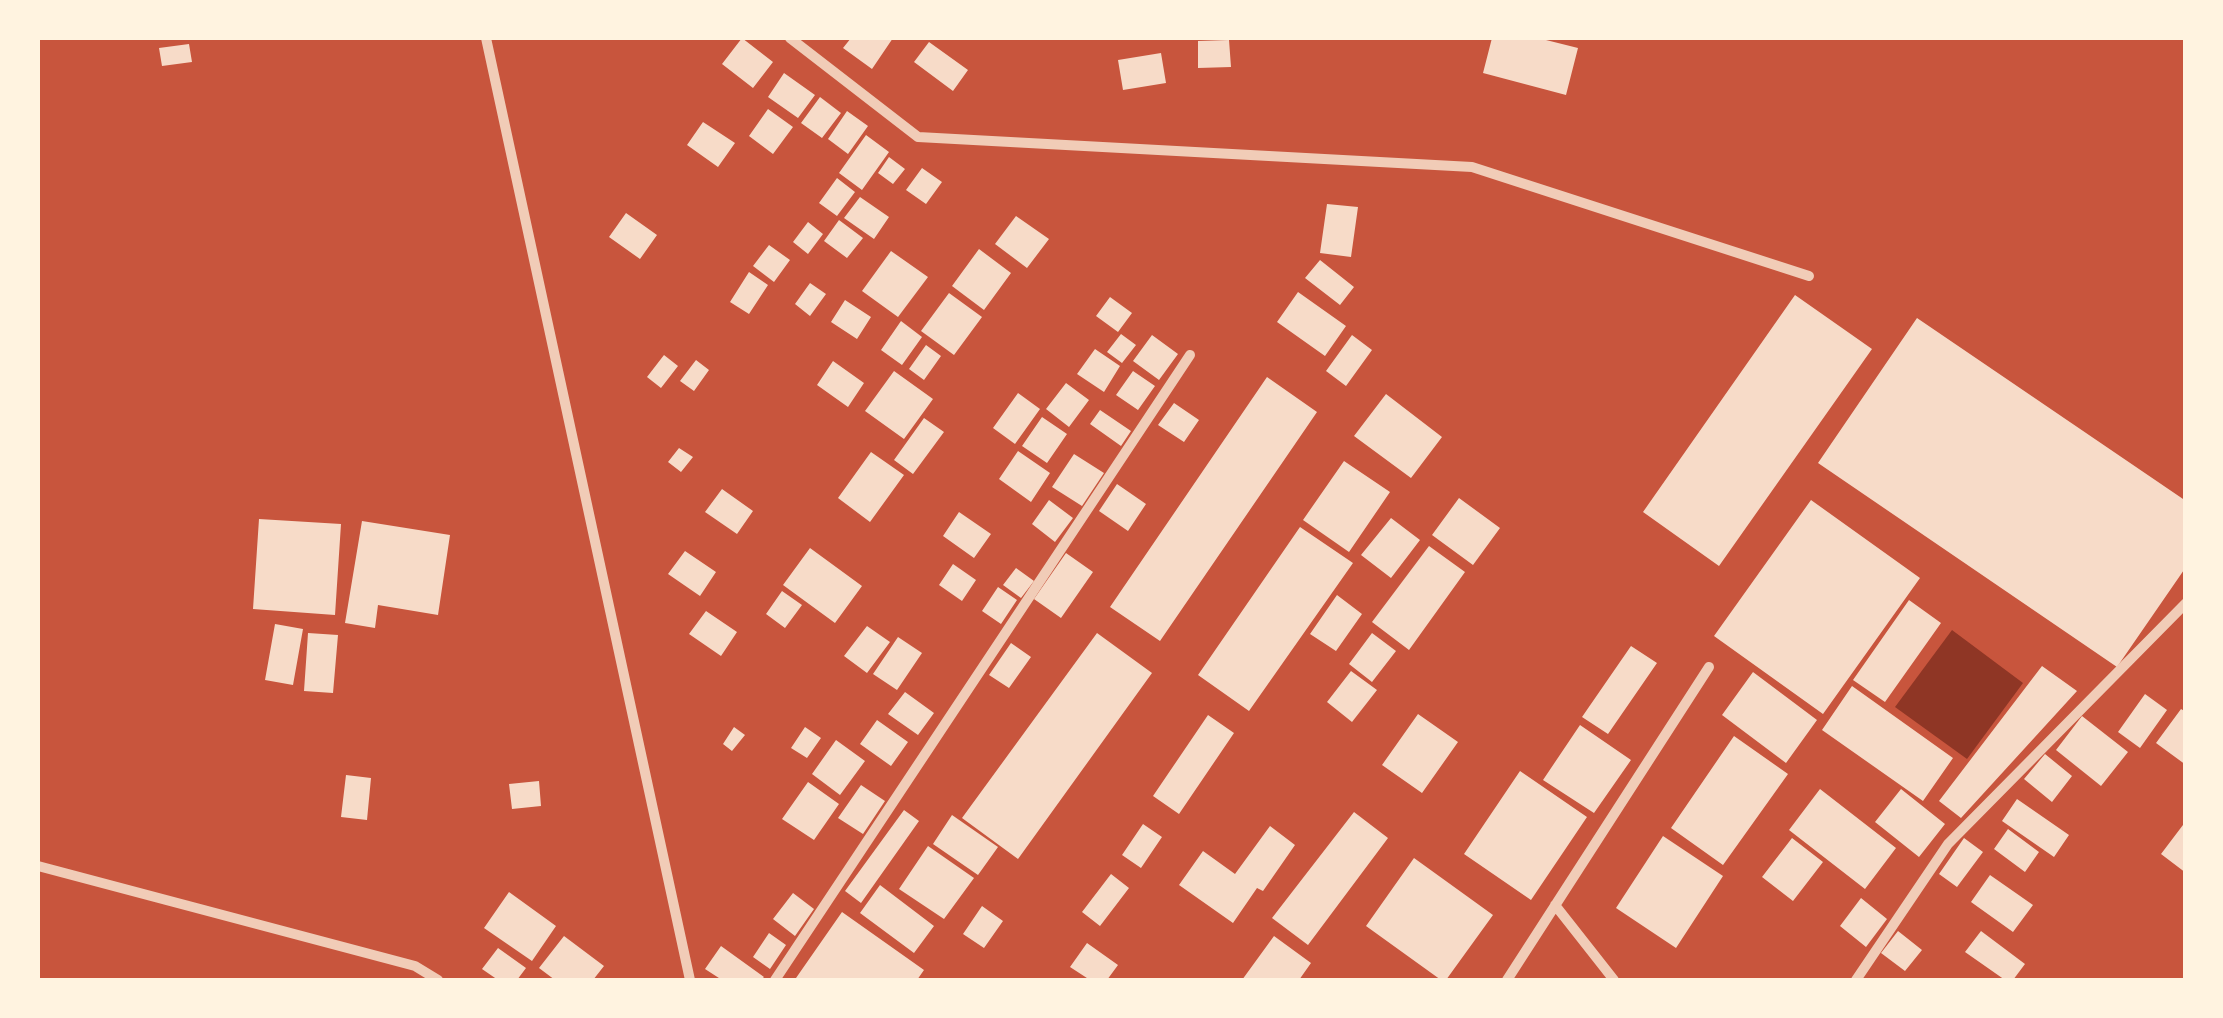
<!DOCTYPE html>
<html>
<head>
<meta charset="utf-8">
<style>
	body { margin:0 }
	#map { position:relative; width:2223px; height:1018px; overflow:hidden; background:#c8553d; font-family:Merriweather,serif }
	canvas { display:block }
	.frame { position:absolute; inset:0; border:40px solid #fff3e0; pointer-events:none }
</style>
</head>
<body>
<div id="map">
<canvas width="2223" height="1018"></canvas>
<div class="frame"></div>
</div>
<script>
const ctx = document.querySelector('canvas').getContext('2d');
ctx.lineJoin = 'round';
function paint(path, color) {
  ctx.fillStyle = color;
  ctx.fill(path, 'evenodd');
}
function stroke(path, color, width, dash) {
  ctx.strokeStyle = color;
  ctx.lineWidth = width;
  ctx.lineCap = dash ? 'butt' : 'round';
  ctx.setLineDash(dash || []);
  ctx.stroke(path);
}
paint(new Path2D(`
	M1952,630L2023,683L1967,759L1895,707Z`), '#8f3625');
paint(new Path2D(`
	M742,38L773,62L753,88L722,64Z
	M851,38H893L872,69L843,48Z
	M1492,38H1538L1578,48L1566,95L1483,73Z
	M1229,40L1231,67L1198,68V41Z
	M929,42L968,70L953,91L914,62Z
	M189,44L192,62L162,66L159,48Z
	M1161,53L1166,83L1123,90L1118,60Z
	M784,73L815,95L798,118L768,97Z
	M820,97L841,113L822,138L801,123Z
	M768,109L793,127L773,154L749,136Z
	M847,111L868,126L848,154L828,139Z
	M703,122L735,143L718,167L687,145Z
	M866,135L889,152L862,190L839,173Z
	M889,157L905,169L893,184L878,173Z
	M922,168L942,182L926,204L906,190Z
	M837,178L855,192L837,216L819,203Z
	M860,197L889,217L874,239L844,218Z
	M1327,204L1358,207L1351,257L1320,253Z
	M626,213L657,235L640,259L609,237Z
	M1016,216L1049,239L1027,268L995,244Z
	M839,220L863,238L847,258L824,241Z
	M808,222L823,234L808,254L793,242Z
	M769,245L790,260L774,282L753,266Z
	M979,249L1011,273L984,310L952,286Z
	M891,251L928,277L898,317L862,291Z
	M1320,260L1354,287L1340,305L1305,278Z
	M749,272L768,285L749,314L730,302Z
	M810,283L826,294L810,316L795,304Z
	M1298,292L1346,326L1325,356L1277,322Z
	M949,293L982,317L954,355L921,331Z
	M1795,295L1872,349L1719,566L1643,512Z
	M1110,297L1132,313L1118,332L1096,316Z
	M845,300L871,317L857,339L831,322Z
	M1917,318L2186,501V567L2117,667L1818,463Z
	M901,321L922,337L902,365L881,350Z
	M1121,334L1136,345L1122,363L1107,352Z
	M1152,335L1178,354L1159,380L1133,361Z
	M1352,335L1372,350L1346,386L1326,371Z
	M926,345L941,356L924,380L909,369Z
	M1095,349L1120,366L1104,392L1077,374Z
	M664,355L678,366L661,388L647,377Z
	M696,360L709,370L694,391L680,381Z
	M833,361L864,383L848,407L817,385Z
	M894,371L933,399L904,439L865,411Z
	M1133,371L1155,386L1138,410L1116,395Z
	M1267,377L1317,412L1160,641L1110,607Z
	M1066,383L1089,400L1069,427L1046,409Z
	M1018,393L1040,409L1015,444L993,428Z
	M1386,394L1442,437L1411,478L1354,436Z
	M1174,403L1199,420L1184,442L1158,425Z
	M1100,410L1131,431L1121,446L1090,424Z
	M1042,417L1067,434L1047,463L1022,446Z
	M924,418L944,432L913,474L894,460Z
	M679,448L693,457L681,472L668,462Z
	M1018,451L1050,473L1031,502L999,479Z
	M871,452L904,475L870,522L838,498Z
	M1074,454L1104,473L1082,506L1052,487Z
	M1344,461L1390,492L1349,552L1303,520Z
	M1117,484L1146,504L1128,531L1099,511Z
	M722,489L753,511L737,534L705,512Z
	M1459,498L1500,528L1473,565L1432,535Z
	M1049,500L1073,518L1055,542L1032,524Z
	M1811,500L1920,578L1823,714L1714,636Z
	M959,512L991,534L974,558L943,536Z
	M1391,518L1420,540L1391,578L1361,555Z
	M259,519L341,524L335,615L253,609Z
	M362,521L450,535L438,615L378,605L375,628L345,623Z
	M1300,527L1353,563L1249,711L1198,675Z
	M1429,546L1465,572L1409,650L1372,622Z
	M810,548L862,586L835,623L783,585Z
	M685,551L716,572L700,596L668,574Z
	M1066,553L1093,572L1061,618L1034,599Z
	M953,564L976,580L962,601L939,585Z
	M1016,568L1034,581L1021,598L1003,585Z
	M998,587L1017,600L1001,624L982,611Z
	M782,591L802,605L785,628L766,614Z
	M1337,595L1362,614L1336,651L1310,634Z
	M1909,600L1941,623L1885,702L1853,680Z
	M706,611L737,632L721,656L689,634Z
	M275,624L303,629L293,685L265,680Z
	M867,626L890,642L867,673L844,656Z
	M308,633L338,635L333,693L304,691Z
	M1097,633L1152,673L1018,859L962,818Z
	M1372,633L1396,651L1372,682L1349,664Z
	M898,637L922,653L897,690L873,674Z
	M1011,643L1031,657L1009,688L989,675Z
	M1631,646L1657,663L1608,734L1582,717Z
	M2042,666L2077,691L1961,818L1939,801Z
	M1351,671L1377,690L1352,722L1327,702Z
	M1753,672L1817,720L1786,763L1722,715Z
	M1852,686L1953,758L1923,801L1822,730Z
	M905,692L934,713L918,735L888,714Z
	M2145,694L2167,710L2140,748L2118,732Z
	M2181,709L2186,712V765L2156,743Z
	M1418,714L1458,742L1422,793L1382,765Z
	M1208,715L1234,733L1179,814L1153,796Z
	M2082,716L2128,752L2101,786L2056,750Z
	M877,720L908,742L891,766L860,744Z
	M1580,725L1631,760L1594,813L1543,780Z
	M734,727L745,735L732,751L723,744Z
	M805,727L821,738L807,758L791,748Z
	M1734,736L1788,774L1723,865L1671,828Z
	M836,740L865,761L840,795L812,774Z
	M2045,754L2072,776L2052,802L2024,779Z
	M1520,771L1587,817L1531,900L1464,854Z
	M346,775L371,778L367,820L341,817Z
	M539,781L541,806L512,809L509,784Z
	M808,782L839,804L814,840L782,819Z
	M861,785L885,801L863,834L838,818Z
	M1820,789L1896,848L1865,889L1789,830Z
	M1901,789L1945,824L1919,857L1875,822Z
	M2017,799L2069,835L2054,857L2002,821Z
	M904,810L919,821L861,903L845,891Z
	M1354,812L1388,838L1308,945L1272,918Z
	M952,815L998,847L978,875L933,844Z
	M2186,821V873L2161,854Z
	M1143,824L1162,837L1141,868L1122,855Z
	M1270,826L1295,845L1263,891L1257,888L1233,923L1179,885L1203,851L1235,874Z
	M2008,829L2039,852L2025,872L1994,849Z
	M1663,836L1723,876L1676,948L1616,908Z
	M1792,838L1823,862L1793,901L1762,877Z
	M1964,838L1983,852L1957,887L1939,874Z
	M928,846L974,878L944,919L899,889Z
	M1414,858L1493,915L1446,980H1441L1366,926Z
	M1111,874L1129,888L1100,926L1082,912Z
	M1990,875L2033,905L2013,932L1971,902Z
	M880,885L934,926L914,953L860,913Z
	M509,892L556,926L532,961L484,928Z
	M793,893L814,909L795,936L773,919Z
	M1861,898L1887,919L1866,947L1840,926Z
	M982,906L1003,921L984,948L963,934Z
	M842,912L924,970L917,980H799L796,978Z
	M1898,931L1922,950L1905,971L1881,953Z
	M1981,931L2025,964L2013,980H2005L1965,952Z
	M769,933L786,945L770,969L753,957Z
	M564,936L604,966L593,980H555L539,968Z
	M1274,936L1311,963L1299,980H1242Z
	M1087,943L1118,965L1107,980H1090L1070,967Z
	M721,946L764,977L761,980H722L705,969Z
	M498,948L526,968L517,980H498L482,969Z`), '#f7dbc8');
stroke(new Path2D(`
	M486,38L690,980
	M790,38L918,137L1472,167L1809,276
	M38,866L415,966L438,980
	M1555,905L1614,980
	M775,980L1190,355
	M1507,980L1709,667
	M1856,980L1948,844L2186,603`), '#f1ccb7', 10);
</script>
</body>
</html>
